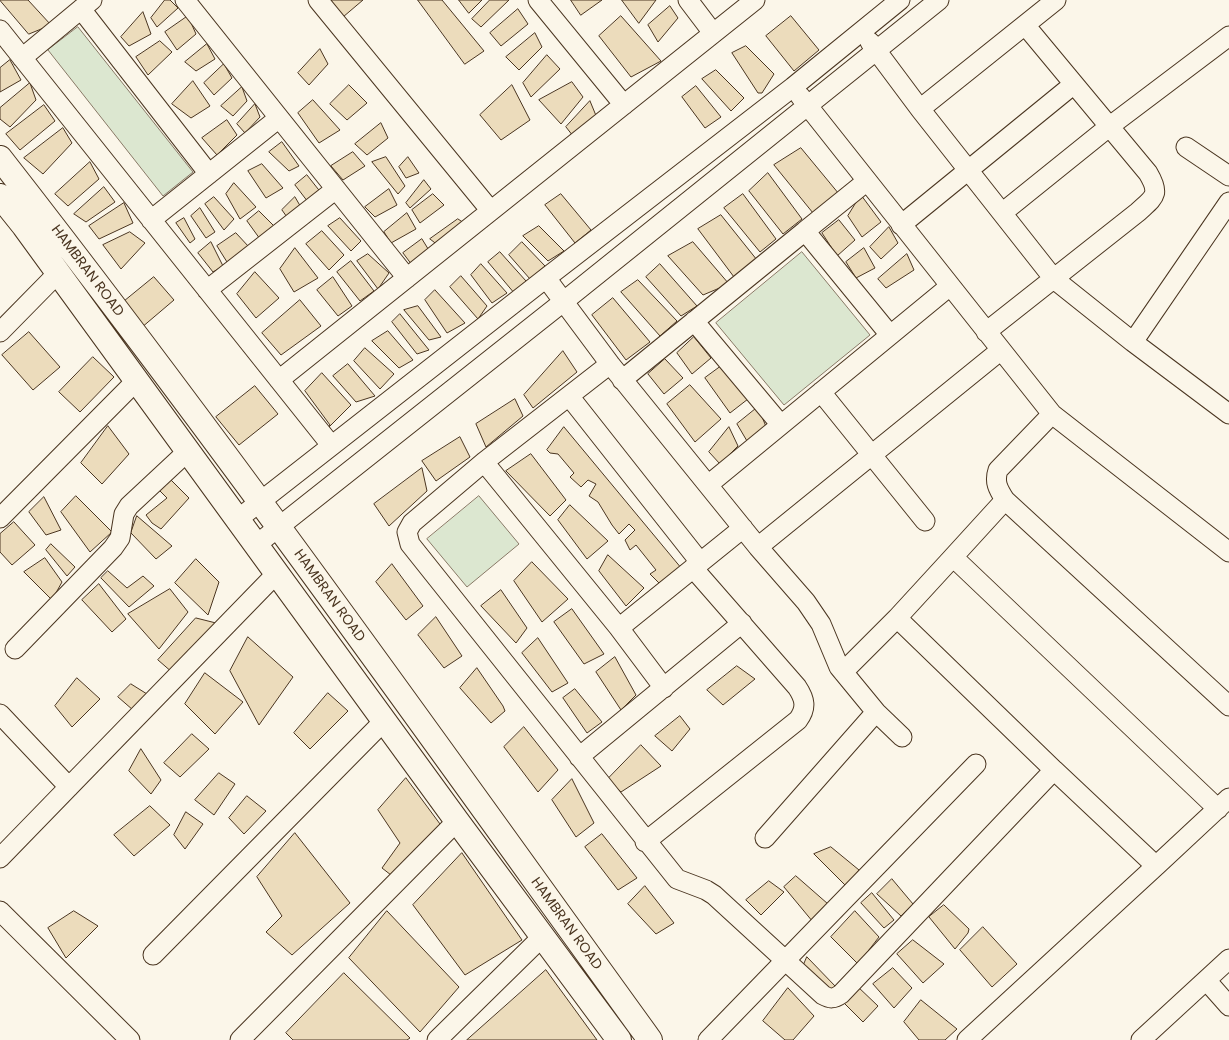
<!DOCTYPE html>
<html>
<head>
<meta charset="utf-8">
<style>
	body { margin:0 }
	canvas { display:block; background:#fbf6e9 }
</style>
</head>
<body>
<canvas width="1229" height="1040"></canvas>
<script>
const ctx = document.querySelector('canvas').getContext('2d');
ctx.lineJoin = 'round';
function paint(path, color) {
  ctx.fillStyle = color;
  ctx.fill(path, 'evenodd');
}
function stroke(path, color, width, dash) {
  ctx.strokeStyle = color;
  ctx.lineWidth = width;
  ctx.lineCap = dash ? 'butt' : 'round';
  ctx.setLineDash(dash || []);
  ctx.stroke(path);
}
function write(font, color, halo, rows, align = 'center') {
  ctx.font = font + ' Poppins,sans-serif';
  ctx.lineWidth = 4;
  ctx.setLineDash([]);
  ctx.textBaseline = 'middle';
  ctx.strokeStyle = halo;
  ctx.fillStyle = color;
  for (const [text, x, y, turn = 0] of rows) {
    ctx.save();
    ctx.translate(x, y);
    ctx.rotate((+turn || 0) * Math.PI / 180);
    ctx.textAlign = isNaN(turn) ? turn : align;
    if (halo) ctx.strokeText(text, 0, 0);
    ctx.fillText(text, 0, 0);
    ctx.restore();
  }
}
const green = new Path2D(`
	M78,27L193,172L163,196L48,50Z
	M802,252L870,335L784,405L716,323Z
	M479,496L519,544L467,587L427,539Z`);
paint(green, '#dce7d0');
stroke(green, '#887966', 1);
const building = new Path2D(`
	M0,0H28L51,25L29,34Z
	M165,0H170L178,8L157,27L151,18Z
	M331,0H363L343,17Z
	M418,0H442L484,51L465,64Z
	M459,0H482L469,13Z
	M490,0H509L481,27L472,19Z
	M571,0H602L581,15Z
	M622,0H656L639,23Z
	M670,6L678,18L658,42L648,25Z
	M518,9L528,24L501,46L490,33Z
	M143,12L151,34L129,46L121,37Z
	M188,16L196,34L177,50L165,32Z
	M621,16L661,61L631,77L599,36Z
	M791,16L819,50L794,71L766,36Z
	M535,33L542,47L519,70L506,57Z
	M160,41L172,52L148,75L136,57Z
	M207,44L215,59L196,71L185,62Z
	M746,46L774,74L762,93H758L732,53Z
	M320,49L328,64L309,85L298,73Z
	M547,55L560,69L531,97L523,83Z
	M10,60L21,80L0,92V68Z
	M224,64L232,78L214,95L204,83Z
	M716,70L744,98L731,111L702,79Z
	M193,81L210,106L191,118L172,104Z
	M572,82L583,97L561,124L539,100Z
	M30,83L36,100L10,127L0,119V108Z
	M349,85L367,103L347,120L330,104Z
	M512,85L530,120L501,140L480,115Z
	M696,86L721,117L705,128L682,97Z
	M242,87L247,101L233,116L221,106Z
	M313,100L340,130L319,143L298,113Z
	M590,101L597,118L573,136L566,127Z
	M255,104L260,117L245,133L237,124Z
	M44,105L55,121L20,150L6,134Z
	M227,120L237,135L217,155L202,138Z
	M381,123L388,138L367,155L355,144Z
	M63,128L72,143L43,174L24,158Z
	M282,142L299,166L289,171L269,152Z
	M801,148L839,194L813,213L774,165Z
	M353,152L365,166L343,180L331,166Z
	M386,157L405,186L398,194L372,162Z
	M408,157L419,173L406,178L399,167Z
	M90,162L99,179L68,206L55,194Z
	M262,164L283,188L266,198L248,171Z
	M768,173L802,219L783,234L749,191Z
	M307,175L322,194L308,202L295,185Z
	M424,180L431,189L410,208L406,203Z
	M234,183L256,207L240,219L226,194Z
	M104,187L115,202L86,222L74,214Z
	M389,189L397,205L375,217L365,207Z
	M433,194L444,205L420,223L412,210Z
	M561,194L591,230L575,243L545,205Z
	M743,194L776,239L760,252L724,208Z
	M861,195L881,222L862,237L848,216Z
	M214,197L234,219L224,230L205,204Z
	M295,197L302,209L289,220L282,210Z
	M124,203L133,223L99,239L89,226Z
	M200,208L215,232L206,238L191,216Z
	M259,211L274,226L260,239L247,221Z
	M407,213L416,229L391,243L384,232Z
	M721,215L757,260L734,277L698,229Z
	M184,218L195,239L190,243L176,223Z
	M340,218L361,241L351,251L328,226Z
	M458,219L464,223L439,246L430,239Z
	M839,220L855,240L837,256L822,233Z
	M539,226L564,251L548,261L523,236Z
	M889,227L898,243L881,259L870,247Z
	M322,231L344,255L329,270L306,244Z
	M130,232L145,243L121,269L103,245Z
	M236,233L249,247L227,262L217,246Z
	M422,239L430,252L412,265L403,253Z
	M211,242L223,266L213,272L198,253Z
	M522,242L545,266L530,279L509,255Z
	M693,242L729,284L703,295L668,256Z
	M295,248L318,278L294,292L280,269Z
	M864,248L875,268L856,278L846,262Z
	M500,252L526,281L515,294L488,262Z
	M368,254L389,273L378,289L357,261Z
	M907,254L914,270L886,288L878,279Z
	M351,261L374,291L360,301L337,272Z
	M481,264L507,293L492,303L471,275Z
	M660,264L697,306L681,316L646,277Z
	M255,272L279,298L256,318L237,294Z
	M461,276L487,306L478,319L450,287Z
	M154,277L174,300L141,328L121,304Z
	M333,277L352,306L338,316L317,290Z
	M638,280L677,321L660,336L621,292Z
	M435,290L465,323L447,333L425,300Z
	M613,298L650,342L626,360L592,315Z
	M300,300L321,326L281,355L262,333Z
	M418,306L441,337L429,340L404,310Z
	M400,314L429,350L417,354L392,322Z
	M388,331L413,360L399,368L372,341Z
	M29,332L60,367L33,390L2,355Z
	M694,337L711,358L692,374L677,353Z
	M365,348L394,374L380,389L354,361Z
	M563,351L577,372L533,408L524,395Z
	M93,357L114,377L80,412L59,392Z
	M665,359L683,378L664,394L648,374Z
	M348,364L375,396L356,402L333,376Z
	M720,367L748,399L730,413L705,378Z
	M322,373L351,405L327,429L330,425L305,391Z
	M690,385L721,419L695,442L667,404Z
	M255,386L278,414L239,445L216,417Z
	M515,399L523,416L486,447L476,424Z
	M758,407L767,429L747,441L737,424Z
	M108,426L129,454L102,484L81,463Z
	M564,427L682,569L659,583L650,574L656,570L636,545L630,550L625,540L635,530L629,524L619,534L612,525L598,502L589,496L596,484L588,480L581,487L570,477L574,473L558,454L550,453L547,450Z
	M729,427L738,446L720,464L709,452Z
	M460,437L470,457L436,481L422,461Z
	M531,454L566,500L550,516L506,471Z
	M422,468L427,491L389,526L374,504Z
	M170,479L189,498L161,529L152,523L146,515L167,498L159,490Z
	M76,496L112,532L90,552L61,512Z
	M44,497L61,530L46,535L29,512Z
	M570,505L608,541L587,559L558,520Z
	M137,516L172,546L156,559L131,533Z
	M14,522L35,545L12,565L0,552V534Z
	M51,544L75,567L67,576L46,550Z
	M608,555L644,588L626,606L599,571Z
	M45,558L62,582L52,600L24,572Z
	M196,559L219,582L208,615L175,583Z
	M532,562L568,599L542,622L514,581Z
	M392,564L423,606L406,620L376,582Z
	M108,571L127,588L143,576L154,586L129,607L101,578Z
	M99,584L126,619L112,632L82,600Z
	M170,589L188,612L159,649L128,614Z
	M501,590L527,628L516,643L481,606Z
	M572,609L604,654L584,664L554,622Z
	M436,617L462,656L444,668L418,635Z
	M196,618L216,623L173,673L158,660Z
	M248,637L293,677L259,725L230,671Z
	M538,638L568,683L552,692L522,653Z
	M615,657L636,695L621,710L596,672Z
	M737,666L755,679L723,705L707,690Z
	M477,668L503,706L505,711L491,723L460,688Z
	M205,673L243,702L215,734L185,704Z
	M77,678L100,699L72,727L55,706Z
	M131,684L147,694L133,710L118,697Z
	M575,689L602,722L587,733L563,698Z
	M328,693L348,711L310,749L294,733Z
	M680,716L690,729L672,751L655,736Z
	M524,727L558,770L538,792L504,747Z
	M192,734L209,749L180,777L164,763Z
	M641,745L661,766L621,792L607,780Z
	M141,749L161,780L151,794L129,771Z
	M219,773L235,784L214,815L195,800Z
	M406,778L440,824L391,875L382,868L400,843L378,810Z
	M572,779L594,823L576,837L552,800Z
	M247,796L266,811L244,834L229,818Z
	M150,806L170,825L134,856L114,835Z
	M186,812L203,824L185,849L174,835Z
	M295,833L350,903L292,955L266,932L282,916L257,877Z
	M602,834L637,878L618,890L585,847Z
	M831,847L859,870L847,887L814,854Z
	M462,853L522,940L465,975L413,905Z
	M796,876L828,904L813,922L784,887Z
	M892,879L913,904L901,916L877,894Z
	M769,881L784,892L761,915L746,900Z
	M645,886L674,923L656,934L628,904Z
	M872,893L894,920L884,928L861,903Z
	M944,905L969,929L968,933L955,949L929,917Z
	M74,911L98,926L66,958L48,928Z
	M387,911L459,987L420,1032L349,958Z
	M855,911L879,937L858,964L831,937Z
	M983,927L1017,964L992,987L960,950Z
	M913,940L944,964L923,983L897,954Z
	M807,957L836,987L828,992L802,969Z
	M893,968L912,988L894,1008L873,984Z
	M546,970L597,1040H467Z
	M344,973L410,1038L407,1040H293L286,1033Z
	M856,985L878,1006L863,1022L841,1000Z
	M788,988L814,1016L793,1040H785L763,1021Z
	M921,1000L957,1029L945,1040H919L904,1022Z`);
paint(building, '#ecdcbc');
stroke(building, '#4a3520', 1);
const minor = new Path2D(`
	M185,0L407,278
	M318,0L491,211
	M538,0L624,105
	M688,0L713,33
	M81,9L209,174
	M0,30L331,445
	M870,42L920,109L1054,279L1133,342L1229,414
	M22,58L92,0
	M800,96L1052,414L1229,552
	M920,109L1056,0
	M1186,147L1229,176
	M1002,213L1110,126L1229,36
	M151,220L279,118
	M901,225L1074,84L1025,25
	M805,231L867,181
	M546,278L610,364L758,547L806,602L821,624L839,667L876,712L902,737
	M207,290L336,189
	M694,321L781,425
	M0,332L58,273
	M986,332L1138,212C1154,197 1161,195 1148,173L1074,84
	M1133,342L1229,202
	M610,364L484,462L412,523L407,532L410,544L677,879L706,890L714,895L823,995C830,999 834,999 841,994L1054,770L1156,866L967,1040
	M279,380L755,0
	M622,380L805,231L890,335
	M821,392L925,521
	M569,396L700,562
	M1052,414L998,470C994,482 998,489 1005,500L1229,706
	M484,462L619,628L664,688
	M708,485L950,286
	M0,518L136,381
	M238,519L546,278L793,87L900,0
	M256,545L563,302L939,0
	M758,547L1001,350
	M953,557L1005,500
	M897,618L953,557L1218,809
	M619,628L743,528
	M15,649L113,548L120,538L124,514L129,506L188,451
	M843,672L897,618L1054,770
	M0,714L69,787
	M579,757L742,623
	M765,838L876,712
	M645,842L798,720C807,708 805,699 797,687L693,568
	M0,858L277,573
	M1156,866L1229,798
	M0,911L130,1040
	M153,955L384,721
	M1206,980L1229,1006
	M240,1040L457,821
	M437,1040L543,936
	M708,1040L976,764
	M1141,1040L1229,959`);
const major = new Path2D(`
	M0,158C225,446 436,744 650,1040
	M0,196L24,226L457,821L619,1040`);
stroke(minor, '#4a3520', 21);
stroke(major, '#4a3520', 26);
stroke(minor, '#fbf6e9', 19);
stroke(major, '#fbf6e9', 24);
write('14px', '#4a3520', '#fbf6e9', [
	["HAMBRAN ROAD",87,271,53],
	["HAMBRAN ROAD",329,596,54],
	["HAMBRAN ROAD",566,924,54]
]);
</script>
</body>
</html>
